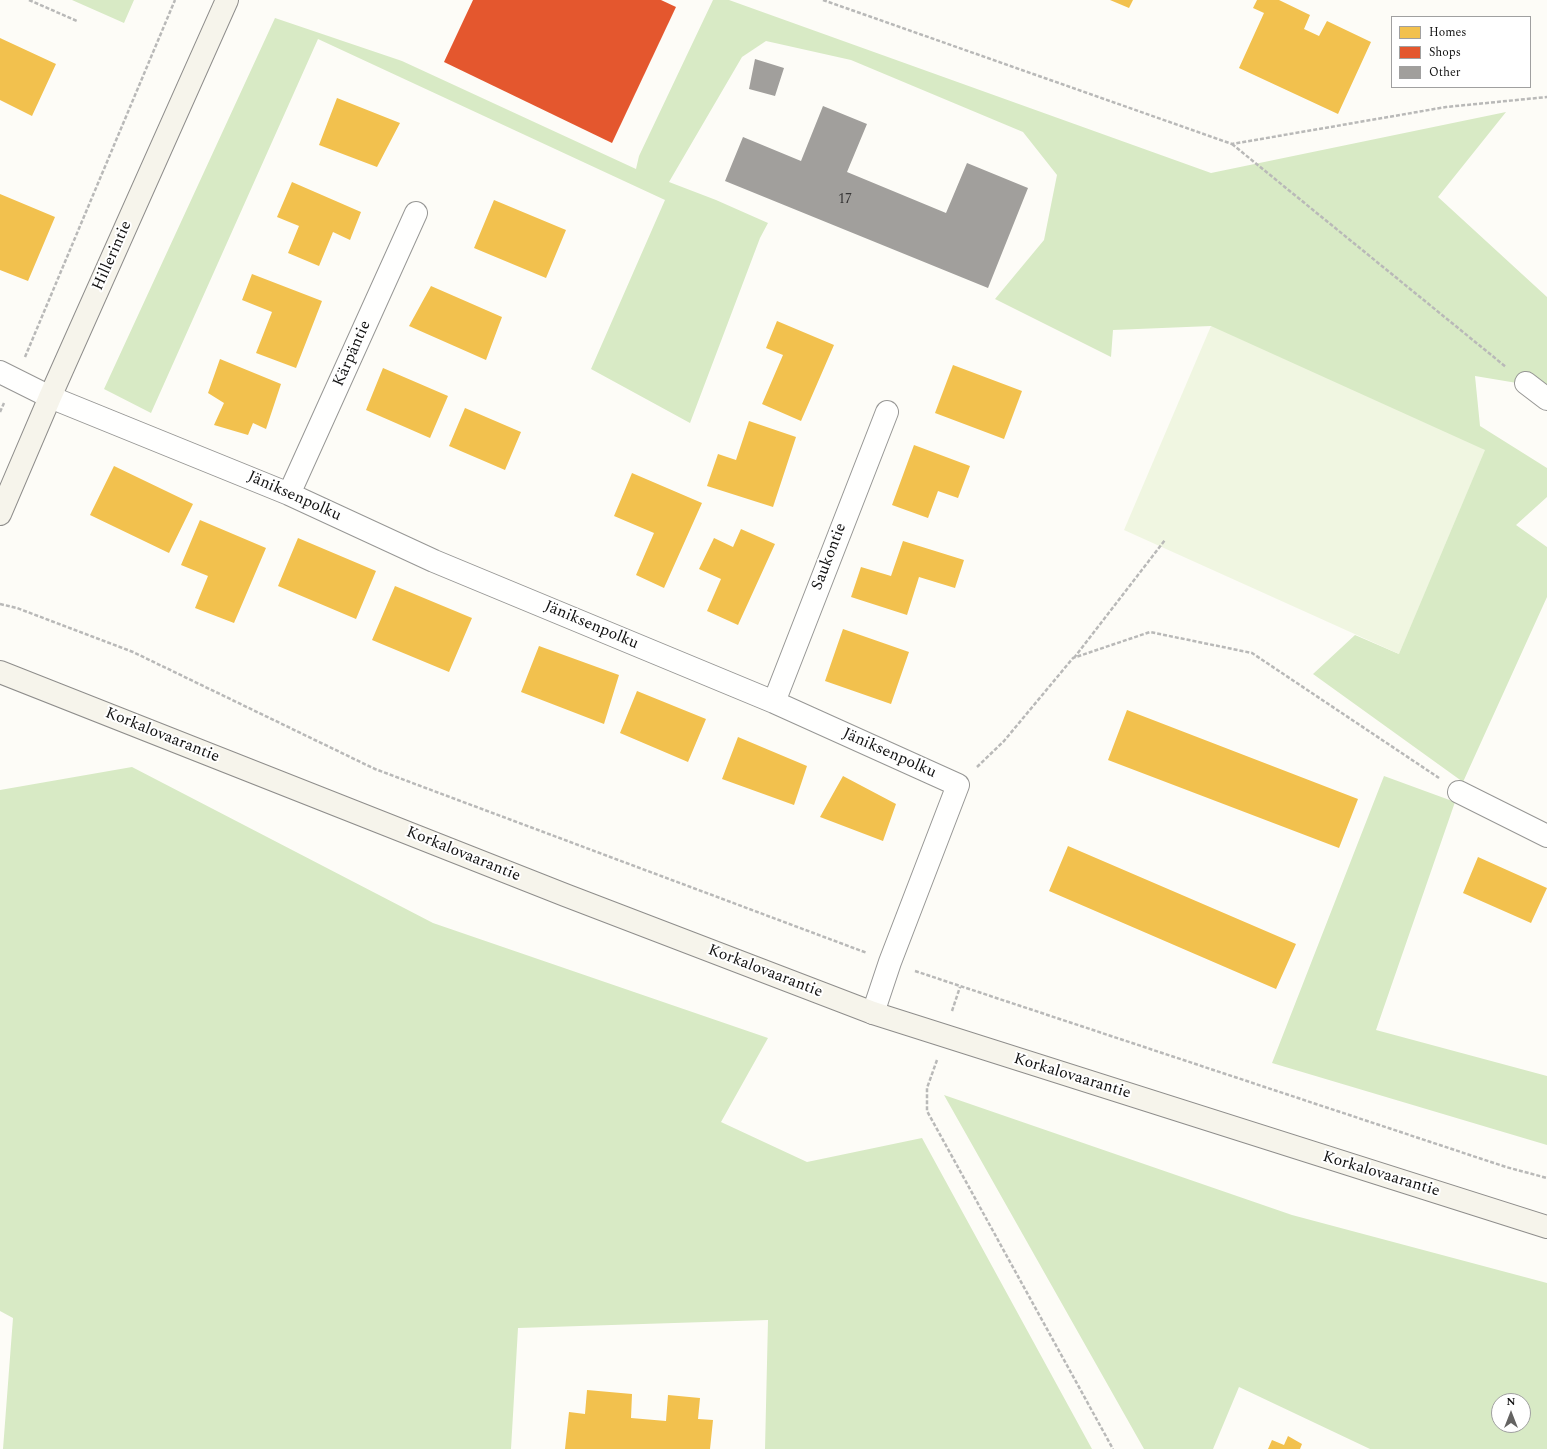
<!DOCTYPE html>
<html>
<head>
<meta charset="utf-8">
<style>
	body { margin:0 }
	#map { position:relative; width:1547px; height:1449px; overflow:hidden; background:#fdfcf7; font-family:Spectral,serif }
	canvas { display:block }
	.legend { position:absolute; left:1391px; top:16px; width:140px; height:72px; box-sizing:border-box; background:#fff; border:1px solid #a0a0a0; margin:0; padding:5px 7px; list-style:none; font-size:12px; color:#111 }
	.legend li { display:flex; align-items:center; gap:8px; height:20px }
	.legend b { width:20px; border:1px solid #a0a0a0 }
	.north { position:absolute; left:1491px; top:1393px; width:40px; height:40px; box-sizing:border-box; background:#fff; border:1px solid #a0a0a0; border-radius:50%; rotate:0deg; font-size:11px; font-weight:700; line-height:16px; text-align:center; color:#111 }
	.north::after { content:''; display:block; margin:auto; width:14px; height:18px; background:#646362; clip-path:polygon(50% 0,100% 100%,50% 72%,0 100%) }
</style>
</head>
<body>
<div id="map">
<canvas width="1547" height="1449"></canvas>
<ul class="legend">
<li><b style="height:11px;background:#f2c14e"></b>Homes</li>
<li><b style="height:11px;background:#e4572e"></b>Shops</li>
<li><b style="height:11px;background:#a19f9c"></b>Other</li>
</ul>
<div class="north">N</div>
</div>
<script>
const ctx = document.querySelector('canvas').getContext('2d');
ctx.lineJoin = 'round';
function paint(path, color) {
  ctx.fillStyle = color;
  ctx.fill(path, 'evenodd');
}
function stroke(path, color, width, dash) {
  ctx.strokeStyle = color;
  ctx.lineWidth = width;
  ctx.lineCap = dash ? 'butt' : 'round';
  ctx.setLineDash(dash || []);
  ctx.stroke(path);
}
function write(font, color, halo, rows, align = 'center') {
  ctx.font = font + ' Spectral,serif';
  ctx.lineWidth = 4;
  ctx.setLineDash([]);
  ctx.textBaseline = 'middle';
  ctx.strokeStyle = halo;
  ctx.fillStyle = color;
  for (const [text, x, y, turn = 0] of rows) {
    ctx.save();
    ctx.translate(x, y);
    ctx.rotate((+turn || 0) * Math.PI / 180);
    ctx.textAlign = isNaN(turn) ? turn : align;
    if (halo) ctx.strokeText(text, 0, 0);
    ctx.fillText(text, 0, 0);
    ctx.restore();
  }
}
paint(new Path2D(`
	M72,0H134L124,23Z
	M713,0H729L1211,173L1506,112L1438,197L1547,297V388L1475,376L1480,426L1547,468V497L1516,525L1547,547V597L1463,782L1313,674L1355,635L1399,654L1211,326L1113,330L1111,357L995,299L1044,240L1057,175L1023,132L851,60L766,41L742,57L669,182L716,200L768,223L760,238L690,423L591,369L665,200L318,39L151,413L104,389L275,18L402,61L636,169L639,156Z
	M132,767L433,923L768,1038L721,1122L807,1162L922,1138L1092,1449H765L768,1320L518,1328L511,1449H3L13,1318L0,1311V790Z
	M1384,776L1455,802L1376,1030L1547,1076V1145L1272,1063Z
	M944,1095L1292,1215L1547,1283V1449H1370L1239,1387L1213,1449H1144ZM1499,1401H1523V1425H1499Z`), '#d8eac5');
paint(new Path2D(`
	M1211,326L1485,450L1399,654L1124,530Z`), '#f0f6e1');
paint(new Path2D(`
	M1110,0H1133L1129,8Z
	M1257,0H1279L1310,15L1304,29L1319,36L1327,21L1371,42L1338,114L1239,68L1264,13L1253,8Z
	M0,38L56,64L32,116L0,100Z
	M337,98L400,123L377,167L319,145Z
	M292,182L361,212L350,240L333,232L319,266L288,253L299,226L277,217Z
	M0,194L55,217L28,281L0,270Z
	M494,200L566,230L546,278L474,248Z
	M252,274L322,301L296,368L256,353L272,312L242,300Z
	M431,286L502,317L486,360L409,326Z
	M777,321L834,345L801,421L762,404L783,355L766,348Z
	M220,359L281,384L266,429L253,423L248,435L214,425L224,403L208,393Z
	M953,365L1022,391L1004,439L935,413Z
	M383,368L448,396L430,438L366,410Z
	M465,408L521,432L505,470L449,446Z
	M749,421L796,437L773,507L707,486L718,454L736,460Z
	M914,445L970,466L958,498L938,491L928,518L892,505Z
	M114,466L193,504L169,553L90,515Z
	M632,473L702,503L664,588L636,575L654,533L614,516Z
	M200,520L266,548L234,623L195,608L208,576L181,565Z
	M741,529L775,544L738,625L707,611L721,579L699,569L714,538L733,547Z
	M298,538L376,571L356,619L278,586Z
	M903,541L964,560L955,588L919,577L907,615L851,597L861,567L891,576Z
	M395,586L472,618L449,672L372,640Z
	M843,629L909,652L891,704L825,681Z
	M539,646L619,675L604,724L521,692Z
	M637,691L706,719L688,762L620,733Z
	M1127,710L1358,799L1339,848L1108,760Z
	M738,737L807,766L794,805L722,779Z
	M843,776L896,804L883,841L820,817Z
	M1068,846L1296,944L1276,989L1049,891Z
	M1478,857L1547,888L1531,923L1463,893Z
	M587,1390L632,1394L631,1418L666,1421L668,1395L700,1398L698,1419L713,1420L710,1449H565L569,1412L585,1414Z
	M1288,1436L1302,1444L1300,1449H1268L1272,1440L1284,1445Z`), '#f2c14e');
paint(new Path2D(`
	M473,0H661L676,7L612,143L444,62Z`), '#e4572e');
paint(new Path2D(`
	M755,59L784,68L775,96L749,89Z
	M823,106L867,124L847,172L946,213L967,163L1028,188L988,288L725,181L743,137L801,161Z`), '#a19f9c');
const street = new Path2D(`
	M0,372L50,397L289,494L434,561L774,702L958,785L890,962L873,1013
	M1526,383L1547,399
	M289,494L416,213
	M774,702L887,412
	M1459,792L1547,836`);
const secondary = new Path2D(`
	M0,514L50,397L227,0
	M0,672L565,895L873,1013L1547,1227`);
stroke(street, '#979795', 24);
stroke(secondary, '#8e8d8b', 24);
stroke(new Path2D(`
	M29,0L77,21
	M823,0L1232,144L1446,107L1547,97
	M1232,144L1506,367
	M25,357L175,0
	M0,412L4,403
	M0,604L17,608L133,652L375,769L867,953
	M1074,658L1165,540
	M977,767L1004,741L1073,658L1150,632L1252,653L1439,778
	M915,971L1506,1167L1547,1178
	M952,1011L960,987
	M937,1060L927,1088V1111L1113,1449`), '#b9b9b8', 2.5, [4, 2]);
stroke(street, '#fffffe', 22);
stroke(secondary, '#f6f4eb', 22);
write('14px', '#353434', null, [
	["17",845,200]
]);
write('16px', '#111', '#fff', [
	["Hillerintie",113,256,-66],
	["Kärpäntie",353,354,-66],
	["Jäniksenpolku",294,497,24],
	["Saukontie",830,557,-69],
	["Jäniksenpolku",591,626,23],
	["Korkalovaarantie",162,736,22],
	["Jäniksenpolku",889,754,24],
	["Korkalovaarantie",463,855,22],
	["Korkalovaarantie",765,972,21],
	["Korkalovaarantie",1072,1077,17],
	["Korkalovaarantie",1381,1175,17]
]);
</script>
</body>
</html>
